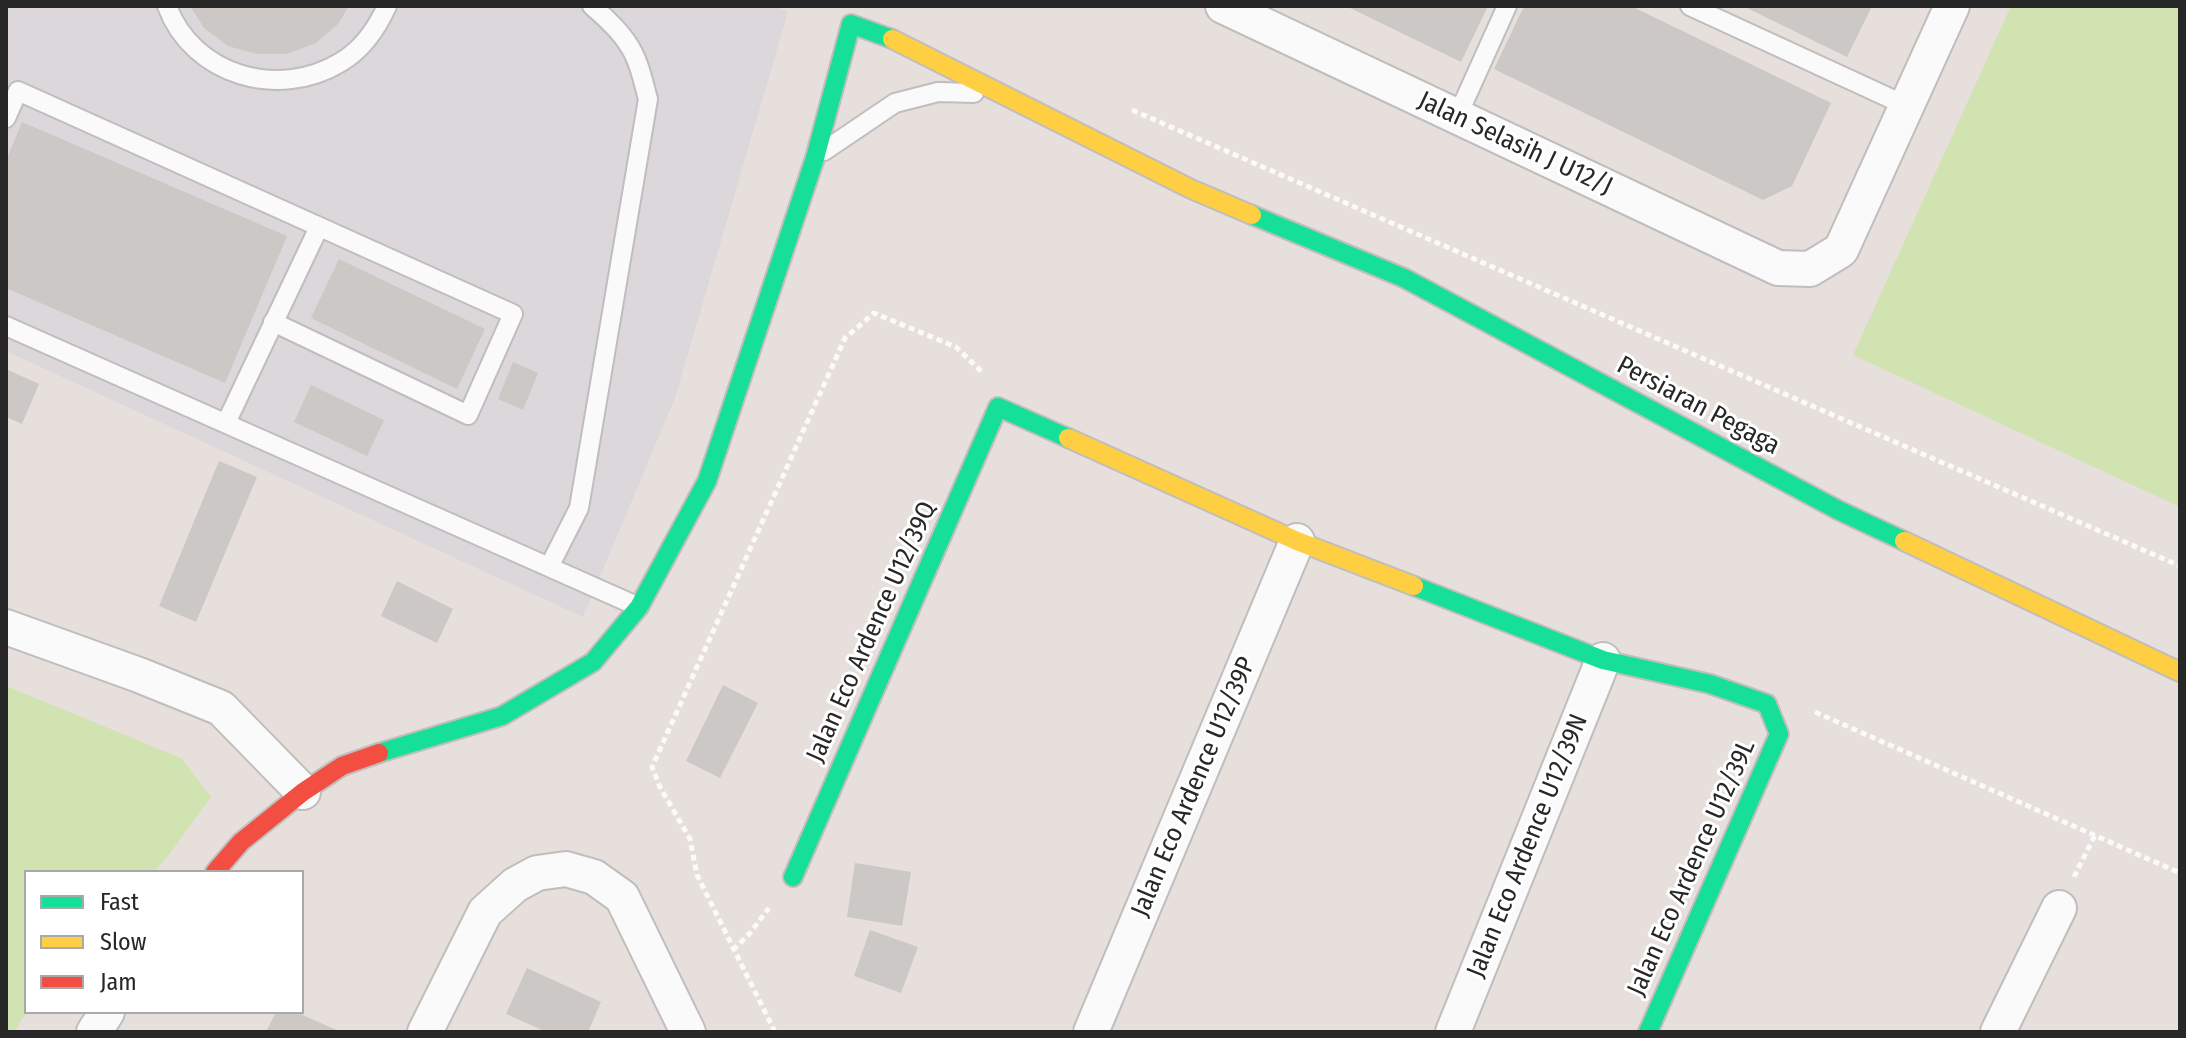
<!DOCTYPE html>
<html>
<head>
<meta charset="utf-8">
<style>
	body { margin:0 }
	#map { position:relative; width:2186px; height:1038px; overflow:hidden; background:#e6dfdb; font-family:"Fira Sans Condensed",sans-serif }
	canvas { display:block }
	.frame { position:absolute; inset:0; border:8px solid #272727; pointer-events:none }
	.legend { position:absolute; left:24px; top:870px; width:280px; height:144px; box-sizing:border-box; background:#fff; border:2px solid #a9a9a9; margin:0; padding:10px 14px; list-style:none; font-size:24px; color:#272727 }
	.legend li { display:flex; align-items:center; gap:16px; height:40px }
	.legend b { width:40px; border:2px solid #a9a9a9 }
</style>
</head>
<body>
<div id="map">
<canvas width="2186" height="1038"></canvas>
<div class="frame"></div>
<ul class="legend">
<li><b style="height:10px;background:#16e098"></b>Fast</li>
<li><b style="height:10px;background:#ffcf43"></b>Slow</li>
<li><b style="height:10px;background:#f24e42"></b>Jam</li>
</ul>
</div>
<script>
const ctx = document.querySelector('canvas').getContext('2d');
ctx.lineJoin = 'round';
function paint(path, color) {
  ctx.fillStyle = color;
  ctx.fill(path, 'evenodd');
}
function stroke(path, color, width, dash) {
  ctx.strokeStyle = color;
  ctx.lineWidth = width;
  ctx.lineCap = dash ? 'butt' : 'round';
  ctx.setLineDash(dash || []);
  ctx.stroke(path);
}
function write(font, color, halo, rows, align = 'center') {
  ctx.font = font + ' "Fira Sans Condensed",sans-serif';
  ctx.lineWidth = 6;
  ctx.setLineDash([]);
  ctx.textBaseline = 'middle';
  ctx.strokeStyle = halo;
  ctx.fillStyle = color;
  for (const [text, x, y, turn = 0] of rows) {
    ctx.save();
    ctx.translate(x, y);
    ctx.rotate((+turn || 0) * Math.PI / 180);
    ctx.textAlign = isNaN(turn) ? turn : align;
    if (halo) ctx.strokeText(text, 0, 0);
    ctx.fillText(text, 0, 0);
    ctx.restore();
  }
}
paint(new Path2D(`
	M6,6H774L788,12L675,398L583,617L6,351Z`), '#dbd7db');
paint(new Path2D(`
	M2011,6H2180V507L1853,355Z
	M6,686L181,758L211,797L168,856L154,872H26V1012H28L21,1020L15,1032H6Z`), '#d0e3b1');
paint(new Path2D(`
	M190,6H349L338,24L316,43L287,54H257L228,46L204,28Z
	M1346,6H1488L1461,62Z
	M1524,6H1631L1831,103L1792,186L1763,200L1494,69Z
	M1743,6H1872L1847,57Z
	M22,122L287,236L225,383L6,288V161Z
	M339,259L485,329L457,389L311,318Z
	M513,362L538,373L523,410L498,399Z
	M6,369L39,384L22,424L6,417Z
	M311,385L384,420L367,456L294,422Z
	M219,461L257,477L196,622L159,606Z
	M397,581L453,609L437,643L381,616Z
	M723,685L758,703L720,778L686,761Z
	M855,863L911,872L902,926L847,917Z
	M870,930L918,947L901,993L854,976Z
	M527,968L601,1002L588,1032H547L506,1014Z
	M276,1012H296L341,1032H266Z`), '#ccc8c5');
const lane = new Path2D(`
	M167,6C193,76 279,100 341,62C363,49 377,28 387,6
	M1690,6L1907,106
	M1457,117L1507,6
	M6,118L18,91L513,314L468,415L273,322
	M824,151L895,103L938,92L974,93
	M6,326L639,607
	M226,423L319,227
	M549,567L579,508L648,99C643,81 639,60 628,44C619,30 605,17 592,6`);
const street = new Path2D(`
	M1223,6L1778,268L1810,269L1841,250L1952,6
	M6,627L139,675L221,708L303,792
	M94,1032L107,1012
	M425,1032L485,912L515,885L537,873L566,869L594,877L622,897L688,1032
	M1091,1032L1297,541
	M1453,1032L1603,660
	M1998,1032L2059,908`);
const fast = new Path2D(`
	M1252,215L1404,278L1838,510L1904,541
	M1414,586L1603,660L1710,684L1767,704L1779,734L1648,1032
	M379,753L502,716L593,662L639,607L707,481L815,158L851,24L892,39
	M793,877L998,407L1068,438`);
const slow = new Path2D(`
	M892,39L1191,189L1252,215
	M1068,438L1297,541L1414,586
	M1904,541L2180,672`);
const jam = new Path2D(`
	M215,872L241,842L303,792L342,766L379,753`);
stroke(lane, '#bfbdbd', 22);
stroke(street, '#bfbdbd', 38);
stroke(fast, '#bfbdbd', 22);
stroke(slow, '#bfbdbd', 22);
stroke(jam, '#bfbdbd', 22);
stroke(new Path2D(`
	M1132,110L2180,566
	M1815,712L2180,873
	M2074,877L2095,835
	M733,950L750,933L769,908
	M775,1032L697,875L690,839L660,787L652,767L845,338L874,313L956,347L982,372`), '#fbfafa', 5, [6, 4]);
stroke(lane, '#fbfafa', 18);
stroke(street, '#fbfafa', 34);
stroke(fast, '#16e098', 18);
stroke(slow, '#ffcf43', 18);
stroke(jam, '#f24e42', 18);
write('26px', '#272727', '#fff', [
	["Jalan Selasih J U12/J",1515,144,25],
	["Persiaran Pegaga",1698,406,28],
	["Jalan Eco Ardence U12/39Q",872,632,-66],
	["Jalan Eco Ardence U12/39P",1194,787,-67],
	["Jalan Eco Ardence U12/39N",1528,846,-68],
	["Jalan Eco Ardence U12/39L",1692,868,-66]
]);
</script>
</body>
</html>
